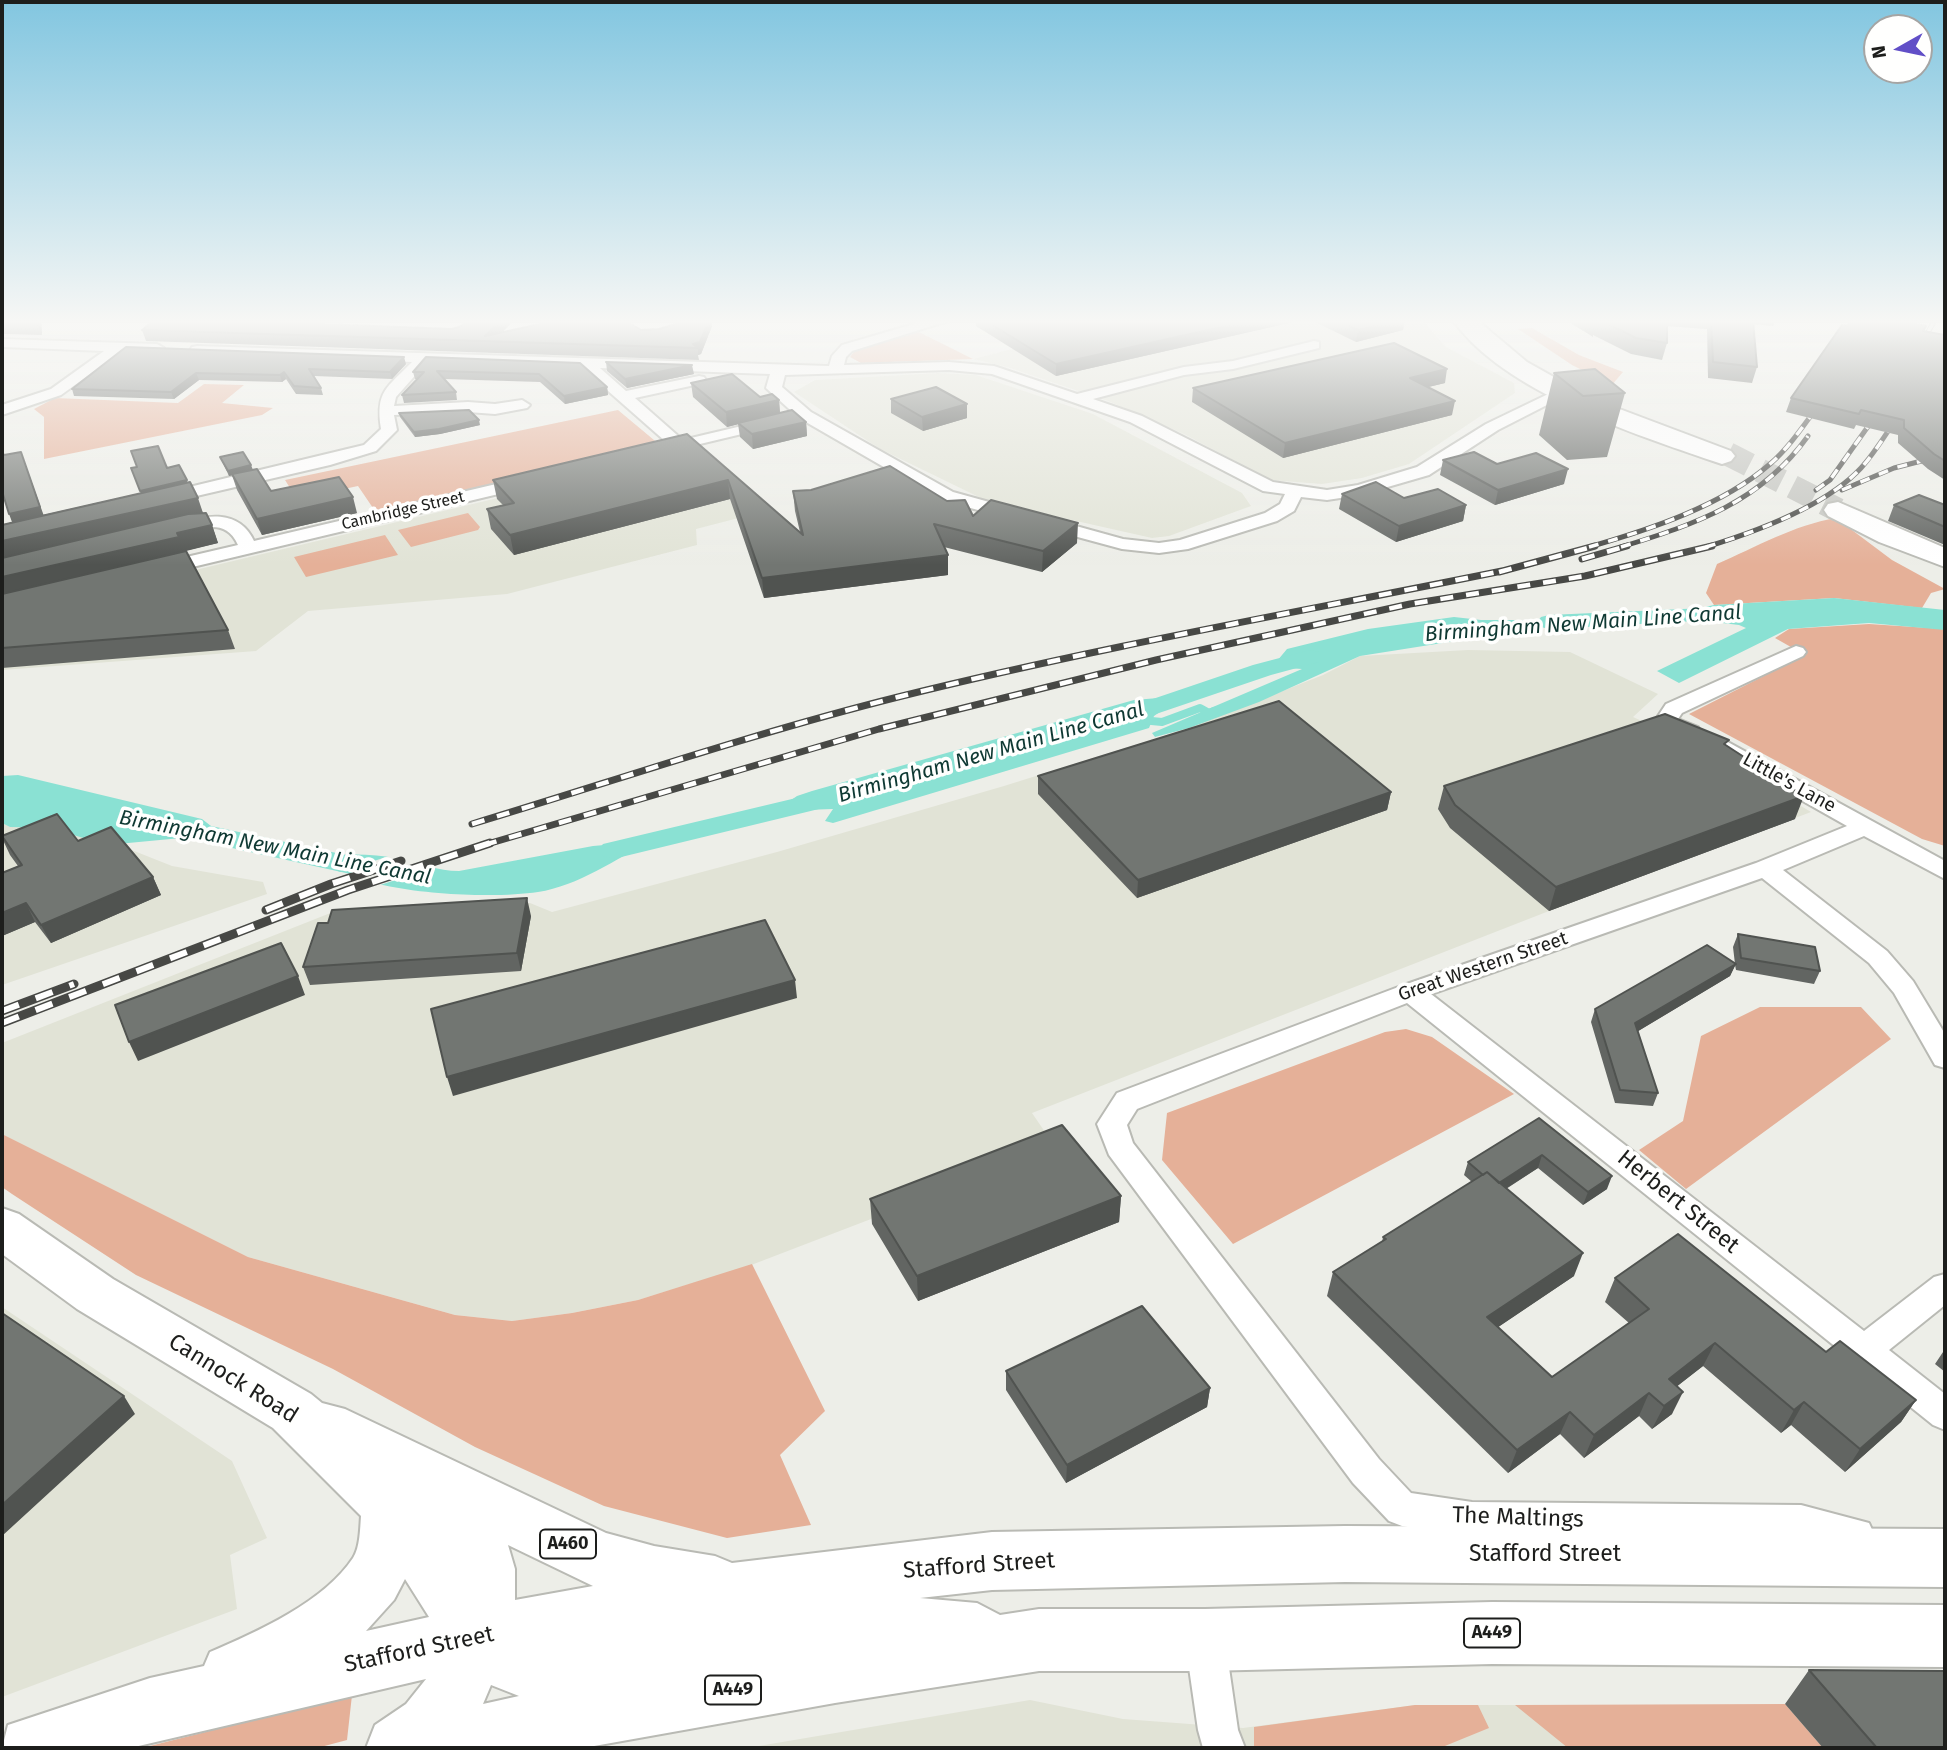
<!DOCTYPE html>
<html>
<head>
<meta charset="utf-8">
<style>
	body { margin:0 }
	#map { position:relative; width:1947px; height:1750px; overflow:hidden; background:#edeee8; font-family:"Fira Sans",sans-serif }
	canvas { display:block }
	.frame { position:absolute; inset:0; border:4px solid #1d1e1c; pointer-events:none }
	.north { position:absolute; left:1863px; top:14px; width:70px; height:70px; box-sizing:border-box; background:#fffffe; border:2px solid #a5a5a4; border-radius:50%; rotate:261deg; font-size:19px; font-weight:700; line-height:28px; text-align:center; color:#1d1e1c }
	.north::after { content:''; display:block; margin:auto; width:24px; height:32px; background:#614fc7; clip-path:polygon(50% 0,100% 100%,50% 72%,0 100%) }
</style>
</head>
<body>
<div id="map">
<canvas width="1947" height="1750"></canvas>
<div class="frame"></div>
<div class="north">N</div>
</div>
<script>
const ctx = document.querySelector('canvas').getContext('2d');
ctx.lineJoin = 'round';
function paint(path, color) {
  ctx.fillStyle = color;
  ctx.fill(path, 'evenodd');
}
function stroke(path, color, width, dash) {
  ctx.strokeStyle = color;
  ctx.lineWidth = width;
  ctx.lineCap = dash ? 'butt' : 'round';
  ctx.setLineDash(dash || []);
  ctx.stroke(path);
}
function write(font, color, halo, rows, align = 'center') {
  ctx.font = font + ' "Fira Sans",sans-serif';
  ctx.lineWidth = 7;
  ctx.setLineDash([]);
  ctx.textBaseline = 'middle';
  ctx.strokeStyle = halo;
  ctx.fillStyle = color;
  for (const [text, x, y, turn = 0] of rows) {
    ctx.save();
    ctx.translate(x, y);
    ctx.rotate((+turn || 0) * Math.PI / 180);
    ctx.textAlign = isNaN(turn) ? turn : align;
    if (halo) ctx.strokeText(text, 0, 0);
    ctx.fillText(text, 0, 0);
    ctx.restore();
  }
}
paint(new Path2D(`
	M1125,320H1422L1446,347L1514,383L1515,393L1409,464L1362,478L1322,484L1270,480L1186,435L1108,401L1007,367L973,359Z
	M938,373L976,375L1093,414L1242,493L1251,506L1169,536L1152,538L987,501L880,449L794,392L815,380Z
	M691,452L758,513L696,529L697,545L507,594L308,611L256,651L2,670V616Z
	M1468,650L1570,652L1658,694L1633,717L1712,753L1811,812L1549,911L1032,1113L1056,1148L746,1267L638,1300L572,1313L512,1321L455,1315L248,1257L2,1134V1043L333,912L530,903L552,912L777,852L1004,786L1189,728L1323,675L1360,656Z
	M2,823L10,827L50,828L119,845L172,866L263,882L267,894L2,985Z
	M2,1307L232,1461L267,1538L230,1555L237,1609L2,1697Z
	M1030,1700L1123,1719L1243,1728L1415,1705H1945V1748H747Z`), '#e1e3d6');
paint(new Path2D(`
	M1532,328L1579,355L1623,372L1612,385L1572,365L1518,329Z
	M919,332L973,359L861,363L850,357L855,350Z
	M204,384L244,385L222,403L273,408L262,415L44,459V417L34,409L55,398L178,403Z
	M618,410L660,445L375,511L358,486L297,499L285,480Z
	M468,513L480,527L478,530L411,547L398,530Z
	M1836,518L1892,560L1945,589L1931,593L1922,608L1834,598L1714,605L1706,593L1717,564C1756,547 1794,525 1836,518Z
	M385,535L398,555L306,577L294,557Z
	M1869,624L1945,629V846L1922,839L1689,714L1805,655L1775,638L1789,629Z
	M1760,1007H1861L1891,1039L1686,1189L1639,1150L1683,1121L1701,1036Z
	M1406,1029L1432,1037L1514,1094L1233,1244L1162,1160L1167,1113L1385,1032Z
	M2,1134L248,1257L455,1315L512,1321L572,1313L638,1300L752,1264L825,1411L780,1455L811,1525L727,1538L604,1506L475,1447L333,1369L136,1275L12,1194L2,1187Z
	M352,1695L347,1740L317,1748H142Z
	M1785,1704L1823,1748H1568L1515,1705Z
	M1415,1705H1478L1489,1728L1440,1748H1254V1727Z`), '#e5b098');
paint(new Path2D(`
	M1834,598L1945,610V630L1869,623L1788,629L1679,683L1657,671L1746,628L1739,625L1665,616L1714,605Z
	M1454,617L1481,620H1588L1360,656L1259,702L1189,728L1155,737L1152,733L1302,669L1272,667L1287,649L1368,629Z
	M1183,696L1154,716L1149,728L833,823L825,821L833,809L775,811L797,796L812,791L1134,700Z
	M18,775L202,819L211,826L213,835L107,845L50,828L10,827L2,823V776Z
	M651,841C616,859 578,886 538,892C484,900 357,894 315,857C344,854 370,853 399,859C419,863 438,871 459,871L593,846Z`), '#8ae1d3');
paint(new Path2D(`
	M395,854L439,866L377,886L335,874Z`), '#edeee8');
stroke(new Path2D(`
	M1141,720L1162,722L1200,708L1209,713L1214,711`), '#8ae1d3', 8);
paint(new Path2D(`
	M1705,608L1713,610L1717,615L1713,620L1549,629L1541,627L1537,622L1541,617L1549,615Z
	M1310,650L1319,652L1322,657L1319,662L1271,675L1156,714L1147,717L1138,714L1134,709L1138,704L1253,665Z
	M813,794L823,796L827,802L823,808L613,859L603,856L598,850L603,844Z
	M174,818L355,857L365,859L370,866L365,873L355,875L164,833L160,827L164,821Z`), '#8ae1d3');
stroke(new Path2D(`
	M1728,454L1838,510`), '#c3c4bf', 24, [24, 12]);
const pedestrian = new Path2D(`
	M763,421L767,422V428L679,449L673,445L674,442Z`);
const minor = new Path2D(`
	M928,320H951L852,351L846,357L844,365L949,362L994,366L1077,394L1184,367L1233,361L1314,341L1319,342V348L1233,369L1184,375L1093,399L1142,416L1273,482L1327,490L1358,485L1417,467L1486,424L1571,383H1581L1584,386L1498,430L1429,475L1360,495L1327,500L1301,497L1294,511L1277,521L1188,549L1159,553L1122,549L941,500L799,418L766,388L770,374L600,368L626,391L699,376L704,377L706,380L704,383L635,398L685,442L687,445L685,448H673L582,368L427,362L396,397L394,406L468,402L495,404L522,400L530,405L527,408L495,414L468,412L394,415L397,430L376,451L330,465L162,504L153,499L156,495L364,445L381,429C375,391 387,388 412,362L192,353L190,350L192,347L197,346L829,366L832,356L842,345ZM949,370L992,374L1130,422L1263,491L1285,494L1280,504L1265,513L1180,540L1159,543L1123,539L953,492L811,412L782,387L785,375Z
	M2,339L157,344L164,348L157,352L122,351L61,395L2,415V405L51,389L104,351L2,347Z
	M526,477L534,482L532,486L159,575L150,569L152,565L238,545C226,518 203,528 180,533L171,528L174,524C203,516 238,507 254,541Z
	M1796,646L1803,648L1806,652L1803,656L1682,713L1678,719L1698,727L1701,732L1698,737C1685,740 1662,733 1654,722L1666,704Z
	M1726,741L1945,861V879L1864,836L1783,870L1887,951L1913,981L1945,1034V1068L1935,1065L1894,993L1869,963L1762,878L1431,994L1864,1331L1934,1277L1945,1274V1305L1889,1350L1945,1394V1430L1933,1425L1407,1003L1137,1109L1127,1125L1133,1143L1379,1459L1411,1493L1472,1502L1801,1505L1869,1523L1875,1536L1869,1549L1856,1554L1801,1541L1472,1538L1402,1526L1389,1521L1353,1483L1109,1155L1097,1124L1117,1093L1401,986L1756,863L1847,826L1718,753L1715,748L1718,743Z
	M1205,1620L1219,1626L1225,1640L1238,1730L1245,1748H1203L1198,1730L1185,1640L1191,1626Z`);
const primary = new Path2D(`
	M1453,320H1477L1527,362L1593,399L1731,451L1735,456L1731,461L1722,464L1713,461C1634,434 1502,391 1453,320Z
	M1838,502L1945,548V567L1879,542L1828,516L1824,510L1828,504Z`);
const trunk = new Path2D(`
	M2,1208L19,1214L113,1279L311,1394L322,1403L345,1409L606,1533L654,1546L715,1556L732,1563L992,1532L1345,1526L1945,1529V1587L1345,1582L992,1590L920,1598L977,1603L1000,1615L1039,1609H1205L1492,1602L1945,1605V1667L1492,1664L1205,1671H1039L835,1703L583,1748H366L375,1725L406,1704L426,1679L130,1748H2L8,1725L150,1678L204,1666L210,1652C257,1632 324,1602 353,1558C360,1547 360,1529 361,1516L273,1428L77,1309L2,1254ZM508,1545L593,1586L515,1600V1569ZM405,1579L429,1617L366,1631L394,1600ZM491,1685L519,1696L483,1704Z`);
stroke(pedestrian, '#b9bab4', 4);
stroke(minor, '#b9bab4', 4);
stroke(primary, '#b9bab4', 4);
stroke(trunk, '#b9bab4', 4);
paint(pedestrian, '#fff');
paint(minor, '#fff');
paint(primary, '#fff');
paint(trunk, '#fff');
const railFar2 = new Path2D(`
	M1918,349L1935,320
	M1816,490L1830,480L1879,411
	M1842,490L1894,468L1945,455
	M1589,547C1648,530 1722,506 1770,464C1790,447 1805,423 1821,402
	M1621,547C1696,524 1761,502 1808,436
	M1706,547C1755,532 1825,507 1861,468C1875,453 1887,432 1899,415`);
const railFar1 = new Path2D(`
	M1582,559L1627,546
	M1499,572L1595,546
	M472,824C614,781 754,733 898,697C1099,647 1304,611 1507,570
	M484,845L879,729L1156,660L1410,604L1585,576L1712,546`);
const rail = new Path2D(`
	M266,910L331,884L401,861
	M2,1011L74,984
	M2,1023L348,890L490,843`);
stroke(railFar2, '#474845', 5);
stroke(railFar1, '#474845', 7);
stroke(rail, '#474845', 9);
stroke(railFar2, '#fffffe', 3.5, [10]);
stroke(railFar1, '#fffffe', 4.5, [13]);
stroke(rail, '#fffffe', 6, [18]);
paint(new Path2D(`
	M2,320H41L42,335L2,334Z
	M709,320H712V326L701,354L698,355L699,360L146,341L142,330L452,329L462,326L501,333L641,330L659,329Z
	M976,320H1302L1056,376L976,326Z
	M1311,320H1405L1403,330L1356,342Z
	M1566,320H1775L1773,326L1753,324L1757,367L1752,383L1708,378L1707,329L1667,326V343L1662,360L1631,354L1593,335V337Z
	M1847,326H1926L1924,331L1945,335V480L1928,469L1898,443V435L1856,425L1854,429L1786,412L1791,398Z
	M126,347L406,364L392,379L314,376L321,388L323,395L296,394L286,379L282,382L199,380L174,399L74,396L72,389Z
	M606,362L694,374L627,388L607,371Z
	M580,363L607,387L608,395L565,404L540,382L444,379L456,392L457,400L404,403L402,395L417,379H415L413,372Z
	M1554,373L1625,393L1607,457L1567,460L1539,435Z
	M691,383L779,400L780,413L806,422L807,436L753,449L740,437L738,424L727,427L693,397Z
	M1445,383L1428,387L1452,415L1283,458L1192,402L1193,388Z
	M891,399L967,418L923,431L891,413Z
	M399,413L480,425L440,434L415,437L400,417Z
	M687,434L800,532L795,511L793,491L947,501L973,516L1077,543L1042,572L944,547L948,575L764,598L730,499L514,555L491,529L487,509L503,505L497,499L493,480Z
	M21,452L43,515L141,493L131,468H167L187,483L203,513L212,525L218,543L184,551L228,630L235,649L2,668V525L12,522L4,455Z
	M220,457L252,470L271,491L357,513L262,535L237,490L232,475L229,476Z
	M1443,460L1497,464L1564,484L1495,505L1440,475Z
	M1342,494L1404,498L1466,505L1463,521L1396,542L1339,509Z
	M1894,505H1945V545L1888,521Z
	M1727,746L1795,819L1549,911L1450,828L1438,809L1444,786Z
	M1038,776L1391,792L1387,810L1137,898L1038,794Z
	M2,838L78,841L153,877L161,895L51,943L35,922L2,936V873L18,866L10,855Z
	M531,916L521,971L310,985L303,967Z
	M1738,934L1820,971L1814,984L1736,970L1735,965L1730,976L1638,1031L1658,1093L1653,1106L1615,1103L1591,1022L1595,1009L1735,964L1733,947Z
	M1539,1118L1607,1189L1583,1205L1538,1168L1506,1189L1574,1276L1498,1327L1552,1377L1629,1323L1605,1302L1615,1278L1826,1352L1916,1400L1901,1422L1845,1472L1791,1425L1781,1433L1703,1366L1677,1386L1672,1414L1652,1429L1639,1416L1584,1458L1560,1434L1508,1473L1327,1296L1333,1272L1382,1242L1383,1237L1472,1182L1464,1175L1468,1162Z
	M1121,1196L1119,1222L918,1301L872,1224L870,1199Z
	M1945,1349V1372L1935,1364Z
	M1006,1371L1210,1388L1207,1407L1066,1483L1006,1390Z
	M1809,1670L1945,1748H1823L1785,1704Z`), '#626562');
paint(new Path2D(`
	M38,320H41L42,335L38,325Z
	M501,320H514L493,342L485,336Z
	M709,320H712V326L701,354L698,355V348L693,344Z
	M1253,320H1302L1056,376V364Z
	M1398,320H1405L1403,330L1356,342L1358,330Z
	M404,357L406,364L392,379L390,372Z
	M692,365L694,374L627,388L625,379Z
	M1447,369L1445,383L1408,392L1410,378Z
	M284,372L286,379L282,382L280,375Z
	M196,373L199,380L174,399L171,392Z
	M607,387L608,395L565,404L564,396Z
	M779,400L780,414L727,427L726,412Z
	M1455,401L1452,415L1283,458L1285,443Z
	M967,404V418L923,431L922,417Z
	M479,420L480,425L440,434L415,437L414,432Z
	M806,422L807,436L753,449L752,434Z
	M21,452L45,519L14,527L9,514Z
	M251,465L253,470L229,476L228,471Z
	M1568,469L1564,484L1495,505L1498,490Z
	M187,480L188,486L142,496L140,491Z
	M728,480L730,499L514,555L510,535Z
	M353,497L357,513L262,535L257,519Z
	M198,498L204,516L2,560V541Z
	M1466,505L1463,521L1396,542L1399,526Z
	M1078,523L1077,543L1042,572L1043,551Z
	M212,525L218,543L2,597V577Z
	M948,555V575L764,598L762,578Z
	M1391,792L1387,810L1137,898L1138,880Z
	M1804,796L1795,819L1549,911L1556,887Z
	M153,877L161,895L51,943L41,925Z
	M527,898L531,916L521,971L517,953Z
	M26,903L35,922L2,936V913Z
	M1736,964L1730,976L1630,1036L1635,1023Z
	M298,976L305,995L138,1061L129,1042Z
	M795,980L797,998L453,1096L447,1077Z
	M1542,1155L1538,1168L1491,1198L1495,1185Z
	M1612,1176L1607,1189L1583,1205L1588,1192Z
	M1121,1196L1119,1222L918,1301L917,1276Z
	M1583,1253L1574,1276L1479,1340L1487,1317Z
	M1715,1343L1703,1366L1657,1402L1669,1379Z
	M1210,1388L1207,1407L1066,1483L1067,1465Z
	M1683,1392L1672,1414L1652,1429L1664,1406Z
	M1649,1393L1639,1416L1584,1458L1594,1435Z
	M124,1396L135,1414L2,1536V1505Z
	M1916,1400L1901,1422L1845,1472L1860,1449Z
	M1804,1402L1791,1425L1781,1433L1794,1410Z
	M1570,1412L1560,1434L1508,1473L1517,1450Z`), '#505350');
const building = new Path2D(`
	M2,320H38V325L2,323Z
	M155,320H208L452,329L462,326L468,320H501L485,336L559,320H624L641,330L659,329L691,320H709L700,342L693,344L698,348L142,330Z
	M984,320H1253L1056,364Z
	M1337,320H1398L1358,330Z
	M1600,320H1667V343L1636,338Z
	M1711,320H1753L1757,367L1713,362Z
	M1851,320H1892L1926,326L1923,331L1945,335V461L1934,454L1904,428V420L1861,410L1859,414L1791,398L1842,325L1847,326Z
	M1394,343L1447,369L1410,378L1455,401L1285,443L1193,388Z
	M126,347L404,357L390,372L309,369L321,388L294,386L284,372L280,375L196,373L171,392L72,389Z
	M426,357L580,363L607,387L564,396L539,374L437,371L456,392L402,395L424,372H413Z
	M606,362L692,365L625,379Z
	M1595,369L1625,393L1583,396L1554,373Z
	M732,374L760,397L772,394L779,400L726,412L691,383Z
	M936,387L967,404L922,417L891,399Z
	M469,410L479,420L439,429L414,432L399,413Z
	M792,410L806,422L752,434L738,423Z
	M687,434L803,535L793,491L811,490L890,466L947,501L965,500L973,516L991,500L1078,523L1043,551L934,524L948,555L762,578L728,480L510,535L487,509L514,503L493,480Z
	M158,446L167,468L179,465L187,480L140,491L131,468L137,467L131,451Z
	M2,452L4,455L21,452L40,507L9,514L2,491Z
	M243,452L251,465L228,471L220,457Z
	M1474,452L1497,464L1536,453L1568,469L1498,490L1443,460Z
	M257,469L271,491L339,477L353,497L257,519L232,474Z
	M190,482L198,498L2,541V525Z
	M1376,482L1404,498L1438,489L1466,505L1399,526L1342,494Z
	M1919,495L1945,505V527L1894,505Z
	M206,513L212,525L177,533L179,537L2,577V558L188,514Z
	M186,551L228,630L2,648V594Z
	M1279,701L1391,792L1138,880L1038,776Z
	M1665,714L1729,740L1724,744L1804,796L1556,887L1455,805L1444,786Z
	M57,814L78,841L111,827L153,877L41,925L26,903L2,913V873L22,865L2,836Z
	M527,898L517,953L303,967L318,923H328L332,910Z
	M765,920L795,980L447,1077L431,1009Z
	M1738,934L1815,947L1820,971L1741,958Z
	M281,943L298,976L129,1042L115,1005Z
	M1707,945L1736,964L1635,1023L1658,1093L1620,1090L1595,1009Z
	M1539,1118L1612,1176L1588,1192L1542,1155L1499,1183L1487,1172L1483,1175L1468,1162Z
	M1062,1125L1121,1196L917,1276L870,1199Z
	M1487,1172L1583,1253L1487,1317L1552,1377L1649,1309L1615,1278L1678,1234L1826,1352L1840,1341L1916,1400L1860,1449L1804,1402L1794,1410L1715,1343L1669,1379L1683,1392L1664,1406L1649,1393L1594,1435L1570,1412L1517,1450L1333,1272L1386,1239L1383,1237Z
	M1142,1306L1210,1388L1067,1465L1006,1371Z
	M2,1313L124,1396L2,1505Z
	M1809,1670L1945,1671V1748H1877Z`);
paint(building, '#727672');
stroke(building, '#505350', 2);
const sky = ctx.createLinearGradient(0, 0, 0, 565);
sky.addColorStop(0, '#82c6e0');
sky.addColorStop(0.57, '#f7f7f5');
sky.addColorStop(1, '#f7f7f500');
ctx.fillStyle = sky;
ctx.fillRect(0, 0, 1947, 565);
write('16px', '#1d1e1c', '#fffffe', [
	["Cambridge Street",403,511,-13]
]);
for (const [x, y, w] of [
	[568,1544,56],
	[1492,1633,56],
	[733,1690,56]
]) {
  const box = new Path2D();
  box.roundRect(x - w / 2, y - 14.5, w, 29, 5);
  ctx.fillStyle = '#fffffe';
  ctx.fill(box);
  stroke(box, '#1d1e1c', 2);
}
write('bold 18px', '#1d1e1c', null, [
	["A460",568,1544],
	["A449",1492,1633],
	["A449",733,1690]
]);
write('19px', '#1d1e1c', '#fffffe', [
	["Little's Lane",1789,783,29],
	["Great Western Street",1483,967,-19]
]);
write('italic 21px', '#0f3933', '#fffffe', [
	["Birmingham New Main Line Canal",1583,624,-4],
	["Birmingham New Main Line Canal",991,753,-16],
	["Birmingham New Main Line Canal",275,848,11]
]);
write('23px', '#1d1e1c', '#fffffe', [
	["Herbert Street",1678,1202,39],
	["Cannock Road",233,1379,32],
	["The Maltings",1518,1518,2],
	["Stafford Street",1545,1555],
	["Stafford Street",979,1566,-4],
	["Stafford Street",419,1650,-12]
]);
</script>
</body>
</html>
